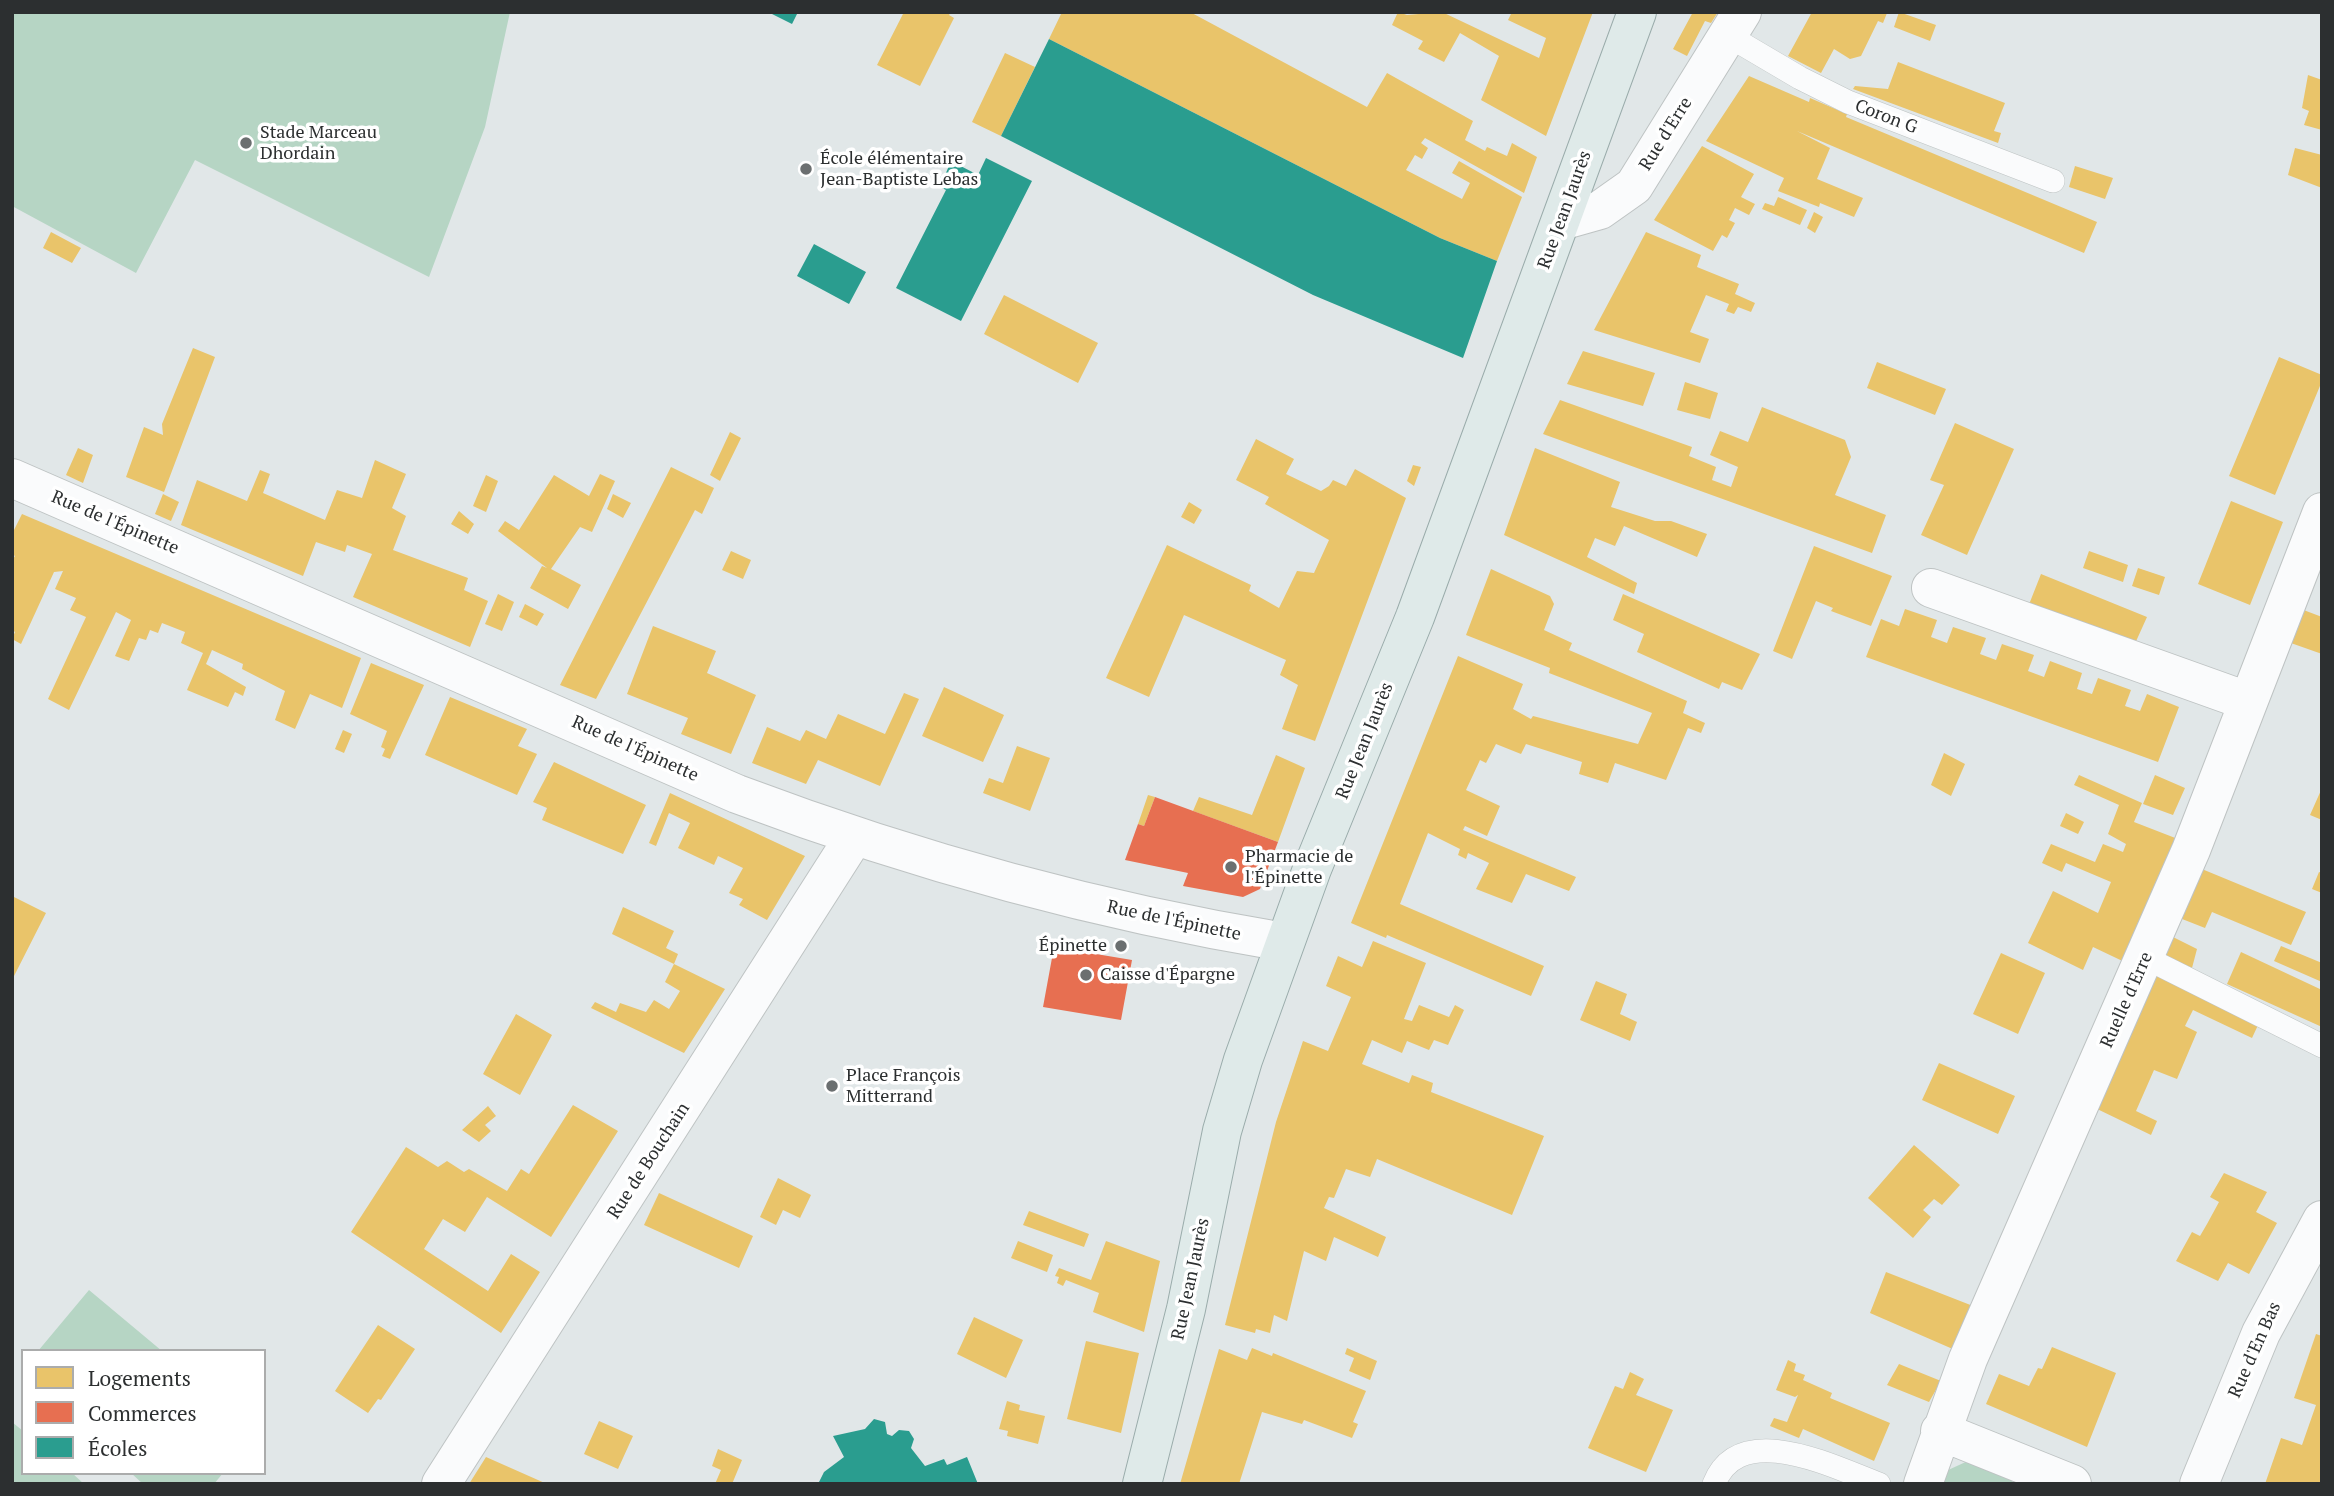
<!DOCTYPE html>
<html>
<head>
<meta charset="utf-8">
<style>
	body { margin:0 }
	#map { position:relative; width:2334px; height:1496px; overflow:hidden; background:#e1e7e8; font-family:"PT Serif",serif }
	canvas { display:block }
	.frame { position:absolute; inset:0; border:14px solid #2c2f30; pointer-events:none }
	.legend { position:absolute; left:21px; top:1349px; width:245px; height:126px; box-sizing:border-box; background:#fff; border:2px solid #abacac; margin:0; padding:9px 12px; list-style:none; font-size:21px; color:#2c2f30 }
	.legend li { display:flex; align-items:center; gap:14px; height:35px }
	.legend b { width:35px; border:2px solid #abacac }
</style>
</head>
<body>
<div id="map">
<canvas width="2334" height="1496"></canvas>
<div class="frame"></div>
<ul class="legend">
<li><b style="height:19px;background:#e9c46a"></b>Logements</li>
<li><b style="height:19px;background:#e76f51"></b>Commerces</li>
<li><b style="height:19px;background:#2a9d8f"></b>Écoles</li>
</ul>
</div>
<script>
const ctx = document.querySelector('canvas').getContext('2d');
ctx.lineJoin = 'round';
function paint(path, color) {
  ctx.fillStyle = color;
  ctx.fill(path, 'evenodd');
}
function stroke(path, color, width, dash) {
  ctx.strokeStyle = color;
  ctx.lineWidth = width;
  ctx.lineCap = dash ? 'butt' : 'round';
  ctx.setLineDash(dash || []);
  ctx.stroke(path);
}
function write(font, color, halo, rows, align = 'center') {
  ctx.font = font + ' "PT Serif",serif';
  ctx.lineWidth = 7;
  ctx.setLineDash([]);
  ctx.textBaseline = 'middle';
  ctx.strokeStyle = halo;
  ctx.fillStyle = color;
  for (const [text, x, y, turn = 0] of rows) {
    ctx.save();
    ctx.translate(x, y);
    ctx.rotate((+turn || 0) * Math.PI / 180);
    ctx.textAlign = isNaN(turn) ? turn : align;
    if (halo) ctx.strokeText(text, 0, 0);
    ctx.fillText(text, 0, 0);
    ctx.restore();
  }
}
paint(new Path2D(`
	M12,12H510L485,127L429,277L195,160L136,273L12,206Z
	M89,1290L162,1351H38Z
	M12,1422L23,1431V1473H72L84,1484H12Z
	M1970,1460L2011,1475L2013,1484H1941L1946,1471Z
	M131,1473H223L214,1484H143Z`), '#b6d5c4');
paint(new Path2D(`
	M904,12H951L949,15L954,18L920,86L877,65Z
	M1062,12H1190L1367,107L1387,73L1473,121L1465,140L1485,151L1487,147L1507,156L1512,143L1537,157L1524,193L1425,138L1421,143L1428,148L1422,159L1415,155L1406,170L1462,199L1470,183L1452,173L1459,161L1522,197L1497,261L1440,238L1049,39Z
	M1398,12L1407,15L1442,12L1539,58L1546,38L1508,20L1512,12H1593L1546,136L1481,100L1499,56L1460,33L1444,62L1418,49L1423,41L1392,25Z
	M1693,12H1718L1711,23L1705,21L1687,56L1673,49Z
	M1812,12H1885L1887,13L1883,23L1878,21L1861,56L1850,59L1834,49L1821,73L1788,56Z
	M1899,12L1936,25L1930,41L1894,27Z
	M1005,53L1035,67L1001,136L972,122Z
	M1898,62L2005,103L1994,131L2001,133L1998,143L1853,89L1855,86L1888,89Z
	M2308,75L2322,80V130L2304,125L2309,111L2302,108Z
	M1749,76L1809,102L1810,98L1847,114L1846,117L2097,222L2084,253L1797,131L1830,148L1817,179L1863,198L1854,217L1820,203L1819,207L1778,191L1784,178L1706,141Z
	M1702,146L1754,174L1741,197L1755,204L1749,215L1735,208L1729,220L1735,223L1727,238L1722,235L1713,251L1654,220Z
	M2295,148L2322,155V188L2288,175Z
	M2075,166L2113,178L2105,199L2069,187Z
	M1778,197L1807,210L1800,225L1762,209L1765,203L1774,206Z
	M1814,212L1823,217L1815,233L1807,228Z
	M51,232L81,248L72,263L43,248Z
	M1646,232L1701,255L1697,267L1739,284L1735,294L1755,303L1751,312L1738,307L1734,314L1726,311L1729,304L1706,295L1690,332L1709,339L1700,363L1594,330Z
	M1004,295L1098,343L1078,383L984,334Z
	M193,348L215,357L164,492L126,477L144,427L163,435L162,424Z
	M1583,351L1655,373L1643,406L1567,384Z
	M2279,357L2322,375V381L2275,495L2229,476Z
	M1877,362L1946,389L1935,415L1867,388Z
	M1685,382L1718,393L1710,419L1677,410Z
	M1560,400L1692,447L1689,456L1716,467L1712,480L1731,487L1738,467L1710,455L1720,431L1748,442L1762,407L1845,440L1851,457L1835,495L1886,515L1872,553L1543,434Z
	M1955,423L2014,449L1967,555L1921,535L1944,485L1930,480Z
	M730,432L741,438L720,481L710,475Z
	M1256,439L1294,459L1286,474L1321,491L1329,486L1333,480L1346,486L1355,469L1406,498L1315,741L1282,729L1298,685L1280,675L1286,660L1184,615L1149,697L1106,678L1167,545L1251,585L1249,591L1279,608L1297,571L1314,573L1329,540L1265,504L1269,497L1236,480Z
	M78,448L93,455L83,483L66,475Z
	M1535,448L1620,482L1611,507L1655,521H1671L1707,534L1697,557L1624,526L1615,546L1595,538L1587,557L1637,583L1634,594L1504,535Z
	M375,460L406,474L392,508L406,516L393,550L468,578L464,590L488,601L470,647L353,597L372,554L347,545L345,552L316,542L303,576L181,525L197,480L247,501L260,470L270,474L263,493L325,520L337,490L362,498Z
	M1413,465L1421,467L1414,486L1407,481Z
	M671,467L714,488L702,514L695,510L596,699L560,685Z
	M600,474L615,481L592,532L580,527L551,569L581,585L568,609L530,588L542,566L547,568L498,531L505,521L519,530L554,475L589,496Z
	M486,475L498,481L486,512L473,506Z
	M163,494L179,502L171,521L155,514Z
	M613,494L631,503L623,518L607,509Z
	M2231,501L2283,522L2250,605L2198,584Z
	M1189,502L1202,510L1194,524L1181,517Z
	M459,511L474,524L468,534L451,524Z
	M22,514L361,658L342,708L310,694L295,729L275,720L285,691L242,669L243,664L212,650L206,664L246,687L243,696L235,692L228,707L187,690L203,653L181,643L185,632L162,623L158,633L150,630L146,640L139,638L129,661L115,656L131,620L116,612L69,710L48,699L86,617L70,610L76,598L55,589L63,571L54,572L21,644L12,639L15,632L12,630V561L15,556L12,554V534Z
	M1814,546L1892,576L1871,626L1831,611L1833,608L1816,601L1792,659L1773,651Z
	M731,551L751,560L743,579L722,570Z
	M2089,551L2128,565L2123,582L2083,568Z
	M2138,568L2165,577L2159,595L2132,586Z
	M1491,569L1550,596L1554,604L1544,630L1572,643L1569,650L1687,701L1683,713L1705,723L1701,733L1688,728L1666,780L1615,763L1608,783L1579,774L1582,762L1526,744L1521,754L1496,744L1486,763L1480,760L1466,790L1500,806L1487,836L1465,826L1463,830L1576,877L1569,891L1526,874L1512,903L1476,889L1489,863L1468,853L1466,859L1458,855L1460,849L1428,833L1400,904L1544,966L1531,996L1387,935L1386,938L1351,923L1458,656L1523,684L1513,709L1531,719L1533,716L1638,744L1652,713L1549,673L1550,668L1466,635Z
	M2041,574L2147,617L2133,648L2028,607Z
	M498,594L514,602L502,631L485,624Z
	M1623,594L1760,654L1742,690L1722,682L1719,689L1637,652L1644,634L1613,620Z
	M525,604L544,614L537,626L519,617Z
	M1905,609L1937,620L1931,637L1947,643L1953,627L1986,638L1980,654L1996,660L2002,644L2034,655L2028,671L2044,677L2050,661L2082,673L2077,689L2092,694L2098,678L2131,690L2125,706L2140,711L2147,694L2179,707L2158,762L1866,657L1881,619L1899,626Z
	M2301,609L2322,617V654L2288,642Z
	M653,626L716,651L707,673L756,695L731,754L681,734L688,718L627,694Z
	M371,663L424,685L390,759L382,756L385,749L381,747L387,731L350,714Z
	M944,687L1004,715L983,762L922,736Z
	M904,693L919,699L880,786L818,760L806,784L752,763L767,727L800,741L806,730L826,739L838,714L885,734Z
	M450,697L527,729L518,746L537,754L517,795L425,755Z
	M343,730L352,734L344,753L335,749Z
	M1017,746L1050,758L1030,811L983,793L989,778L1003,783Z
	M1944,753L1965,764L1951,796L1931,785Z
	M1276,755L1305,768L1278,842L1193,811L1199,797L1252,815Z
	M554,762L646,805L623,854L542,820L547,808L533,802Z
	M2079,775L2142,803L2134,822L2183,841L2133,966L2093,947L2083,970L2028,943L2053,891L2098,913L2111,882L2066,863L2062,872L2042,863L2051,844L2095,862L2103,844L2123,852L2126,844L2108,834L2119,805L2074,785Z
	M2155,775L2185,788L2173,815L2143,804Z
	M2322,788V820L2310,815Z
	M670,793L805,856L767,920L739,905L743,899L729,893L743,868L718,856L714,865L678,848L690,823L669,813L656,846L649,843Z
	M1148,795L1155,797L1144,826L1138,824Z
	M2066,813L2084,822L2078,834L2060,826Z
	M2197,867L2306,912L2291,945L2212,912L2205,928L2177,917Z
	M2319,872L2322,873V893L2312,889Z
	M12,896L46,913L12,980Z
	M623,907L674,931L666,948L678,954L674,964L612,934Z
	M2169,935L2197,949L2192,968L2165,956Z
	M1373,941L1426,963L1404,1019L1412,1021L1419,1005L1449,1017L1455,1005L1464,1010L1448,1045L1434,1040L1429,1050L1407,1041L1402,1053L1372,1040L1362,1064L1409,1083L1412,1075L1433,1083L1431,1092L1544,1136L1512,1215L1377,1159L1370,1177L1346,1169L1334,1198L1329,1197L1324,1208L1386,1237L1378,1257L1334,1237L1326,1261L1304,1251L1287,1321L1274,1315L1270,1333L1256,1329L1255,1333L1225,1325L1276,1122L1303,1041L1328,1051L1351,997L1326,986L1338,956L1362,967Z
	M2281,946L2322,963V982L2274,961Z
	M2241,952L2322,990V1027L2227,984Z
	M2001,953L2045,973L2018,1034L1973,1014Z
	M674,964L725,989L684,1053L591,1008L595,1002L616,1012L620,1003L646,1012L654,1000L669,1009L680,991L665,982Z
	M2153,974L2259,1023L2252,1038L2193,1010L2185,1026L2175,1021L2197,1032L2177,1079L2154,1070L2136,1111L2157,1121L2151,1135L2093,1107Z
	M1596,981L1627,994L1620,1014L1637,1022L1630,1041L1580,1020Z
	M516,1014L552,1035L520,1095L483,1074Z
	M1939,1063L2015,1096L1998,1134L1922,1100Z
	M573,1105L618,1131L551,1237L487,1197L465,1232L443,1219L424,1249L488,1291L511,1254L540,1272L501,1333L351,1232L406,1147L438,1167L447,1161L464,1172L469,1169L507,1191L521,1169L529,1174Z
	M488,1106L496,1116L485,1125L491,1131L479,1142L462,1130Z
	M1914,1145L1960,1185L1942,1205L1934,1199L1923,1210L1931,1217L1913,1238L1868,1198Z
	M2224,1173L2267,1192L2256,1212L2277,1223L2249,1274L2228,1263L2218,1281L2176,1261L2192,1232L2200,1236L2207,1224L2219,1202L2210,1197Z
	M778,1178L811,1195L800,1218L783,1210L776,1225L760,1217Z
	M659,1193L753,1236L739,1268L644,1225Z
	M1029,1211L1089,1234L1084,1247L1023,1225Z
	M1018,1241L1053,1255L1047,1272L1011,1258Z
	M1106,1241L1160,1261L1144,1332L1093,1312L1099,1293L1066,1280L1063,1286L1057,1283L1059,1277L1055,1276L1059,1268L1091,1280Z
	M1886,1272L1973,1306L1955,1350L1870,1313Z
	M974,1317L1023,1340L1006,1378L957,1354Z
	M378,1325L415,1349L381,1400L378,1399L368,1413L335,1391Z
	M2316,1334L2322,1336V1484H2265L2281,1438L2302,1445L2316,1405L2294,1398Z
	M1086,1341L1139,1353L1121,1433L1067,1419Z
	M2052,1347L2116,1373L2087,1447L1986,1404L1999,1374L2029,1386L2038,1368L2042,1369Z
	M1252,1348L1272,1356L1273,1353L1366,1391L1353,1422L1358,1424L1352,1438L1304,1420L1302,1424L1262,1412L1239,1484H1180L1219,1349L1247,1360Z
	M1347,1348L1377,1361L1370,1380L1349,1371L1354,1358L1345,1354Z
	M1788,1360L1796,1364L1794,1371L1805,1375L1803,1380L1832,1393L1830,1398L1890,1423L1874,1461L1803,1429L1799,1438L1770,1426L1774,1418L1787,1422L1798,1395L1795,1397L1776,1390Z
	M1899,1364L1941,1381L1929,1402L1887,1385Z
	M1630,1372L1644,1379L1636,1395L1673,1410L1646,1472L1588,1448L1615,1386L1623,1389Z
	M1007,1401L1020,1405L1019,1410L1045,1416L1038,1444L1007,1436L1008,1431L999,1429Z
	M599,1421L633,1436L618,1469L584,1454Z
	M718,1449L742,1460L732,1484H715L721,1470L712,1466Z
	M486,1457L547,1484H469Z`), '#e9c46a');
paint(new Path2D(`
	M1155,797L1278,842L1260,889L1243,897L1183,886L1188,873L1125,860L1138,824L1144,826Z
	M1054,947L1132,960L1121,1020L1043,1007Z`), '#e76f51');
paint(new Path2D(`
	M768,12H798L792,24Z
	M1049,39L1440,238L1497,261L1463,358L1313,295L1001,136Z
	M986,158L1032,181L961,321L896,288L946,190L940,187L951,161L978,175Z
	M814,244L866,272L849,304L797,276Z
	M874,1419L885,1422L887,1434L892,1436L899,1430L909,1431L914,1439L911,1448L925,1466L944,1459L947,1465L967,1457L978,1484H818L824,1472L844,1457L833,1436L865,1429Z`), '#2a9d8f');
const lane = new Path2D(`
	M1727,35L1800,78L1848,102L2053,181
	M2146,958L2322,1046
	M1714,1484C1740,1418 1835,1468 1879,1484`);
const street = new Path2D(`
	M12,478L737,794C915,861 1096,911 1284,942
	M1931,588L2247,701
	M1940,1431L2072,1484
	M441,1484L854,837
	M1923,1484L1968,1359L2191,850L2322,512
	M2199,1484L2261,1333L2322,1220`);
const secondary = new Path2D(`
	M1561,221L1600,210L1634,186L1742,12`);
const primary = new Path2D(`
	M1142,1484L1186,1309L1222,1131L1243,1060L1312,869L1415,617L1637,12`);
stroke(lane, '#bec3c3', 24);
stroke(street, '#bec3c3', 40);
stroke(secondary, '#bec3c3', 40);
stroke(primary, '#9aacab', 40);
stroke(lane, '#fafbfc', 23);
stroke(street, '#fafbfc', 38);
stroke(secondary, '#fafbfc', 38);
stroke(primary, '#dfeae9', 38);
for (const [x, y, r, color] of [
	[246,143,7,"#6b6f70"],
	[806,169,7,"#6b6f70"],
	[1231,867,7,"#6b6f70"],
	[1121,946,7,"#6b6f70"],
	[1086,975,7,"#6b6f70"],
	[832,1086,7,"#6b6f70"]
]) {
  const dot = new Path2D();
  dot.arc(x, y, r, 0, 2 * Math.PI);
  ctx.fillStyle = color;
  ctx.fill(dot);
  stroke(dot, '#fff', 2.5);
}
write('18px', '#2c2f30', '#fff', [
	["Coron G",1886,117,21],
	["Rue d'Erre",1666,134,-58],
	["Rue Jean Jaurès",1565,210,-70],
	["Rue de l'Épinette",115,523,23],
	["Rue Jean Jaurès",1365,741,-68],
	["Rue de l'Épinette",635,749,24],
	["Rue de l'Épinette",1174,921,12],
	["Ruelle d'Erre",2127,1000,-66],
	["Rue de Bouchain",649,1161,-57],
	["Rue Jean Jaurès",1191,1279,-78],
	["Rue d'En Bas",2255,1350,-66]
]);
write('18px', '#2c2f30', '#fff', [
	["Stade Marceau",260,133],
	["Dhordain",260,154],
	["École élémentaire",820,159],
	["Jean-Baptiste Lebas",820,180],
	["Pharmacie de",1245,857],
	["l'Épinette",1245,878],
	["Épinette",1107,946,"right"],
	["Caisse d'Épargne",1100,975],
	["Place François",846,1076],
	["Mitterrand",846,1097]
], 'left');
</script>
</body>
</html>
